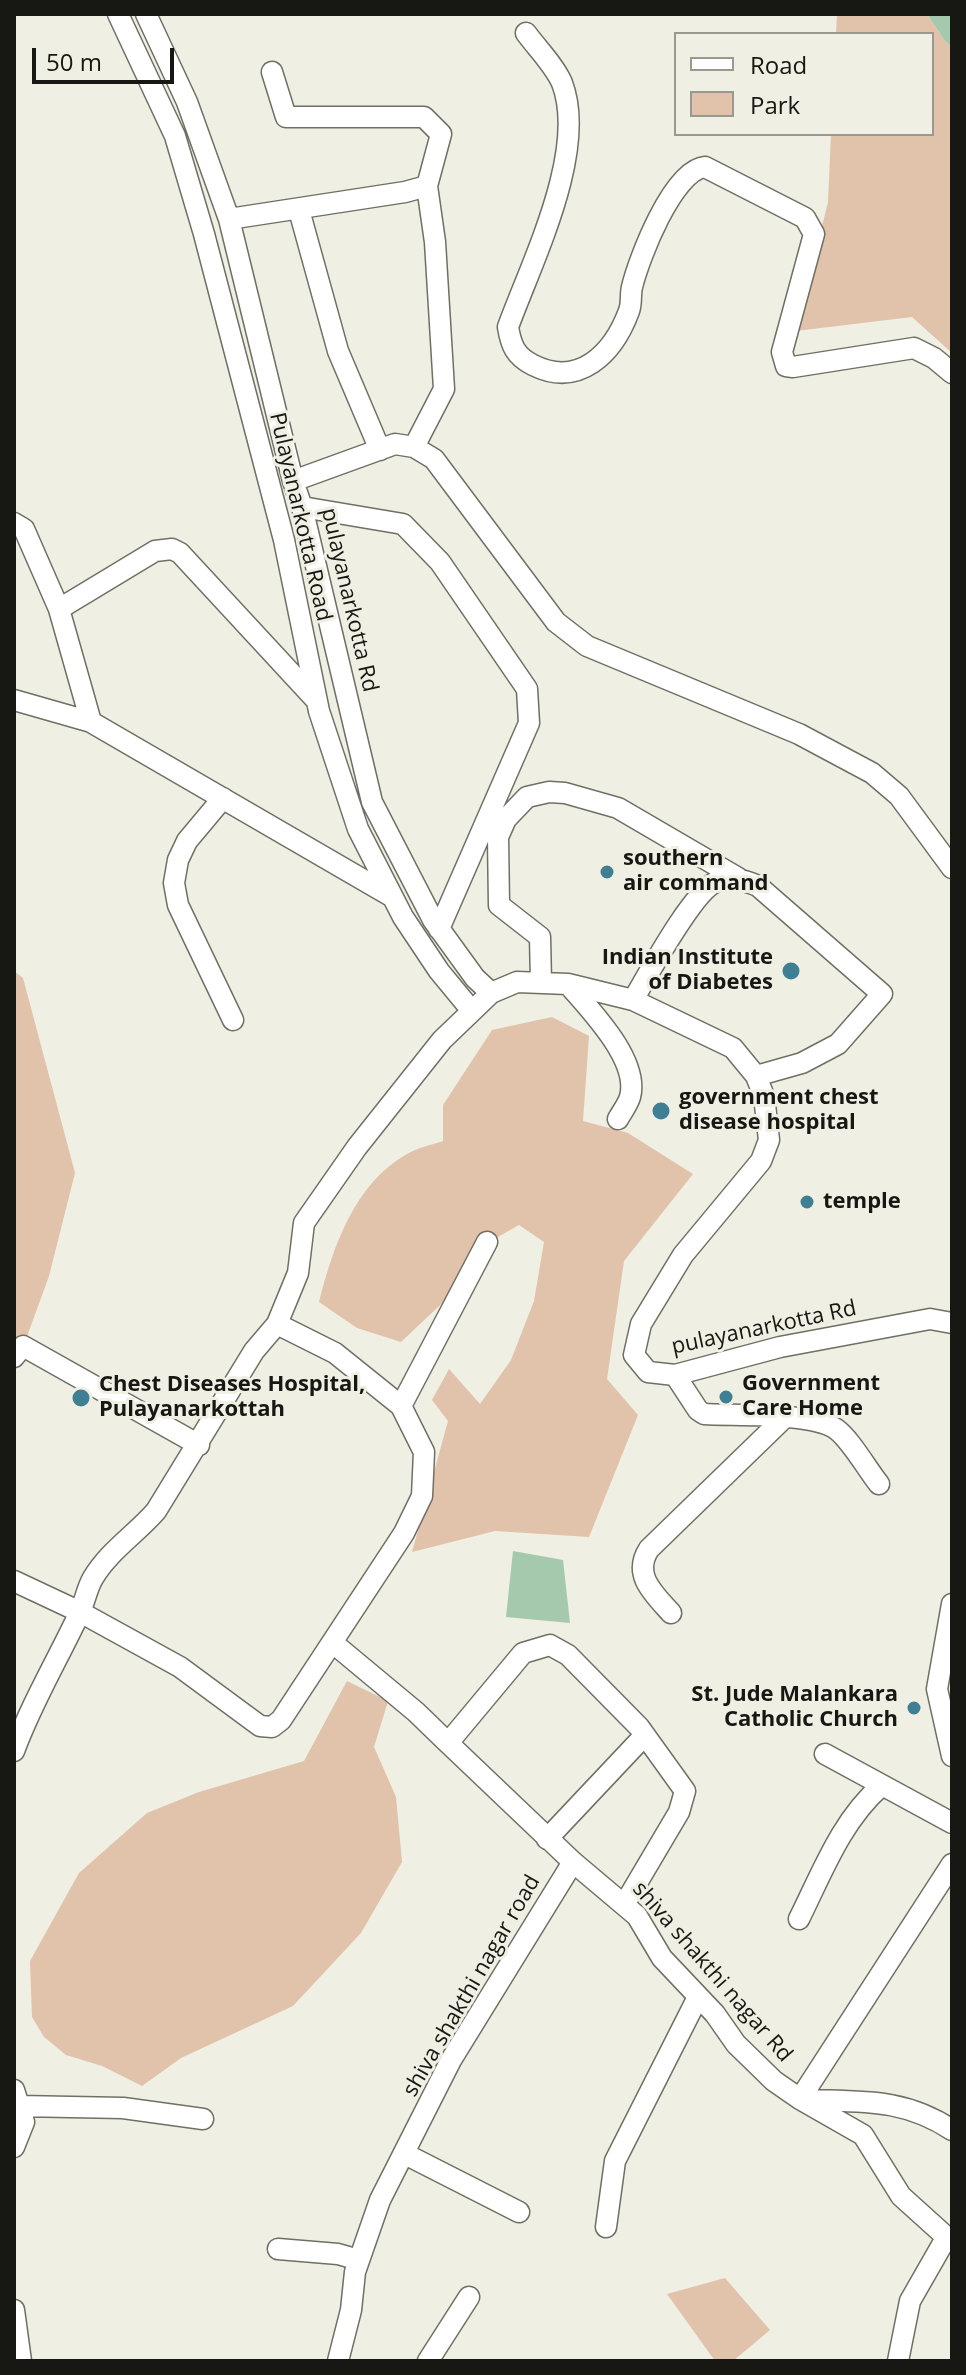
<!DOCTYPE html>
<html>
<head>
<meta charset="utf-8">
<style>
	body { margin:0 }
	#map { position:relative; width:966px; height:2375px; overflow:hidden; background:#efefe3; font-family:"Open Sans",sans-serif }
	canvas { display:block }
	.frame { position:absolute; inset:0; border:16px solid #171713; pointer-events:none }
	.legend { position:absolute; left:674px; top:32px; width:260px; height:104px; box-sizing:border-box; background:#efefe3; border:2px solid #999990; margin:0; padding:10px 14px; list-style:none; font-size:24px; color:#171713 }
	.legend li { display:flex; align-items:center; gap:16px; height:40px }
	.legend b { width:40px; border:2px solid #999990 }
	.scale { position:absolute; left:32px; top:48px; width:142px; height:36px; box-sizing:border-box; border:4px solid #171713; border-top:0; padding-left:10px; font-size:24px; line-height:28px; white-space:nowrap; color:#171713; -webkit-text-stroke:6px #efefe3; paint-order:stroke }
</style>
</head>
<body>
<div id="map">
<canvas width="966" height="2375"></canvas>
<div class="frame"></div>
<ul class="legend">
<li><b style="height:10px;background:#fff"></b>Road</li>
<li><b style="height:22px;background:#e1c2ab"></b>Park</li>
</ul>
<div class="scale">50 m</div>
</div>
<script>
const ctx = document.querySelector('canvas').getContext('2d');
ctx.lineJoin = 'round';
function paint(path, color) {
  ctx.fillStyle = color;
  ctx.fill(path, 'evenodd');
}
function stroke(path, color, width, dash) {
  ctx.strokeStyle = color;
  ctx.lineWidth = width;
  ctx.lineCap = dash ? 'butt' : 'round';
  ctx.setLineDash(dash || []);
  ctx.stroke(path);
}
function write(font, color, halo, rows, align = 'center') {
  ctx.font = font + ' "Open Sans",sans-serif';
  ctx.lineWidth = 6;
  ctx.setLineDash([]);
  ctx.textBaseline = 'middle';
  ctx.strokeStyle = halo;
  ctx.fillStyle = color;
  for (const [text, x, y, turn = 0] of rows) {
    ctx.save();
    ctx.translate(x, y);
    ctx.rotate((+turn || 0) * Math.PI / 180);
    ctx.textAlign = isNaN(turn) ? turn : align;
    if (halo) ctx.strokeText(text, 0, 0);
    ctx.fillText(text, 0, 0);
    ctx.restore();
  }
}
paint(new Path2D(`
	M837,14H927L945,41L952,47V353L912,317L796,331L828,202L831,134H932V34H836Z
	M14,971L23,978L75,1173L49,1276L14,1372Z
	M552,1017L589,1036L583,1121L628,1133L693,1174L624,1261L607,1379L638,1415L589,1537L495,1531L412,1552L448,1421L432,1400L449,1369L480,1404L511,1360L534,1301L544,1242L519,1225L475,1250L457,1289L401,1342L357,1328L319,1302C333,1247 354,1184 407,1154C417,1148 431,1145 443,1141V1105L492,1030Z
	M347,1681L388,1701L374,1747L396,1797L402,1862L361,1933L293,2006L181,2058L142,2086L102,2066L66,2055L44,2037L32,2017L30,1961L79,1873L147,1813L199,1792L304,1761Z
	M725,2278L770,2330L733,2361H715L667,2294Z`), '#e1c2ab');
paint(new Path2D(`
	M927,14H952V47L945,41Z
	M513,1551L563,1560L570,1623L506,1617Z`), '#a5c9ac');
const minor = new Path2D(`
	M118,14L175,136L204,234L284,540L319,711L358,829L403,917L439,971L472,1011
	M146,14L187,102L229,219L293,481L302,507L372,802L433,920L475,978L491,993
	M526,33C537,48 555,66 562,83C588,151 532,261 508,327C511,345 515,356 533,365C579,388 613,354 629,311C632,303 630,295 632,287C639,258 673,170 705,167L805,218L814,234L782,352L786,366L793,367L914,348L934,358L952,373
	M299,210L338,351L380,450
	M229,219L405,192L427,186L441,134L424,117H286L272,72
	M414,447L444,389L435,242L427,186
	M293,481L395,444L414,447L434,459L556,622L587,646L799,734L872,773L899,796L952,868
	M302,507L403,524L440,562L527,689L529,723L439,929
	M14,523L24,529L59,609L91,722
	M59,609L155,551L172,549L180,553L316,700
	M14,700L91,722L391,896
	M223,798L187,841L178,860L174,883L178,905L233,1020
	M541,982L540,937L499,905L498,837L506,819L527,797L549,792L565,793L618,808L738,878
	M568,984C590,1010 640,1060 630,1097C628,1104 622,1112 618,1119
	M633,1000C648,975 693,891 716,882C731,876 744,880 758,886L882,994L838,1044L802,1063L756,1076
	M14,1357L23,1346L199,1445
	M675,1375L698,1410L704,1414C735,1416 812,1412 836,1429C851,1440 867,1469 879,1484
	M401,1406L487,1242
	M14,1581L80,1612L180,1667L260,1726L272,1727L281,1720L404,1533L422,1496L424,1452L401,1406L335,1353L277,1324
	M952,1604L937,1689L952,1756
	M671,1613C654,1594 632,1575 649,1549L784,1418
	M333,1643L416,1712L448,1743
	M14,1751C32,1702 58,1659 80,1612C85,1601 87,1588 93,1578C109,1551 136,1534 156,1511L254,1351L277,1324L298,1273L304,1223L357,1147L442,1040L491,993L517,982L568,984L633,1000L733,1048L756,1076L764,1096L769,1140L761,1161L683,1255L641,1324L634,1355L648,1372L675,1375L780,1347L930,1319L952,1323
	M825,1754L952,1823
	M547,1839L645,1735
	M624,1905L679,1812L685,1791L639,1727L568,1655L550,1645L523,1653L448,1743L573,1862L637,1916L662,1958L715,2014L736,2044L774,2081L800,2099L863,2135L901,2196L952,2242
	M799,1919C822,1873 841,1821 881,1786
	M14,2090L24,2122
	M800,2099L952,1864
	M806,2100C862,2102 904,2098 952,2130
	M19,2106L123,2108L203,2119
	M14,2147L24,2122
	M405,2154L519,2212
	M606,2227L615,2161L698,1997
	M278,2249L338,2254L359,2260
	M14,2310L21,2361
	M338,2361L351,2310L355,2272L380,2200L451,2060L573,1862
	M428,2361L469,2297
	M898,2361L910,2301L946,2238`);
stroke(minor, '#706f64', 23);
stroke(minor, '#fff', 20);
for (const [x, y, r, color] of [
	[607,872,8,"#3f7f93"],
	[791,971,10,"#3f7f93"],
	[661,1111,10,"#3f7f93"],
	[807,1202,8,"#3f7f93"],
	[726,1397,8,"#3f7f93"],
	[81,1398,10,"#3f7f93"],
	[914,1708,8,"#3f7f93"]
]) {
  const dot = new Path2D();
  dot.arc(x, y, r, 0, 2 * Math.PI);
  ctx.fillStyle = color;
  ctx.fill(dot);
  stroke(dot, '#efefe3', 3);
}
write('22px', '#171713', '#efefe3', [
	["Pulayanarkotta Road",300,517,77],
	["pulayanarkotta Rd",349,600,77],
	["pulayanarkotta Rd",764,1328,-12],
	["shiva shakthi nagar Rd",712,1972,49],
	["shiva shakthi nagar road",472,1986,-60]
]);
write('bold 22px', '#171713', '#efefe3', [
	["southern",623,859],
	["air command",623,884],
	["Indian Institute",773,958,"right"],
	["of Diabetes",773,983,"right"],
	["government chest",679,1098],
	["disease hospital",679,1123],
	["temple",823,1202],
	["Government",742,1384],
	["Care Home",742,1409],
	["Chest Diseases Hospital,",99,1385],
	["Pulayanarkottah",99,1410],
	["St. Jude Malankara",898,1695,"right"],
	["Catholic Church",898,1720,"right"]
], 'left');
</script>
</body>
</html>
